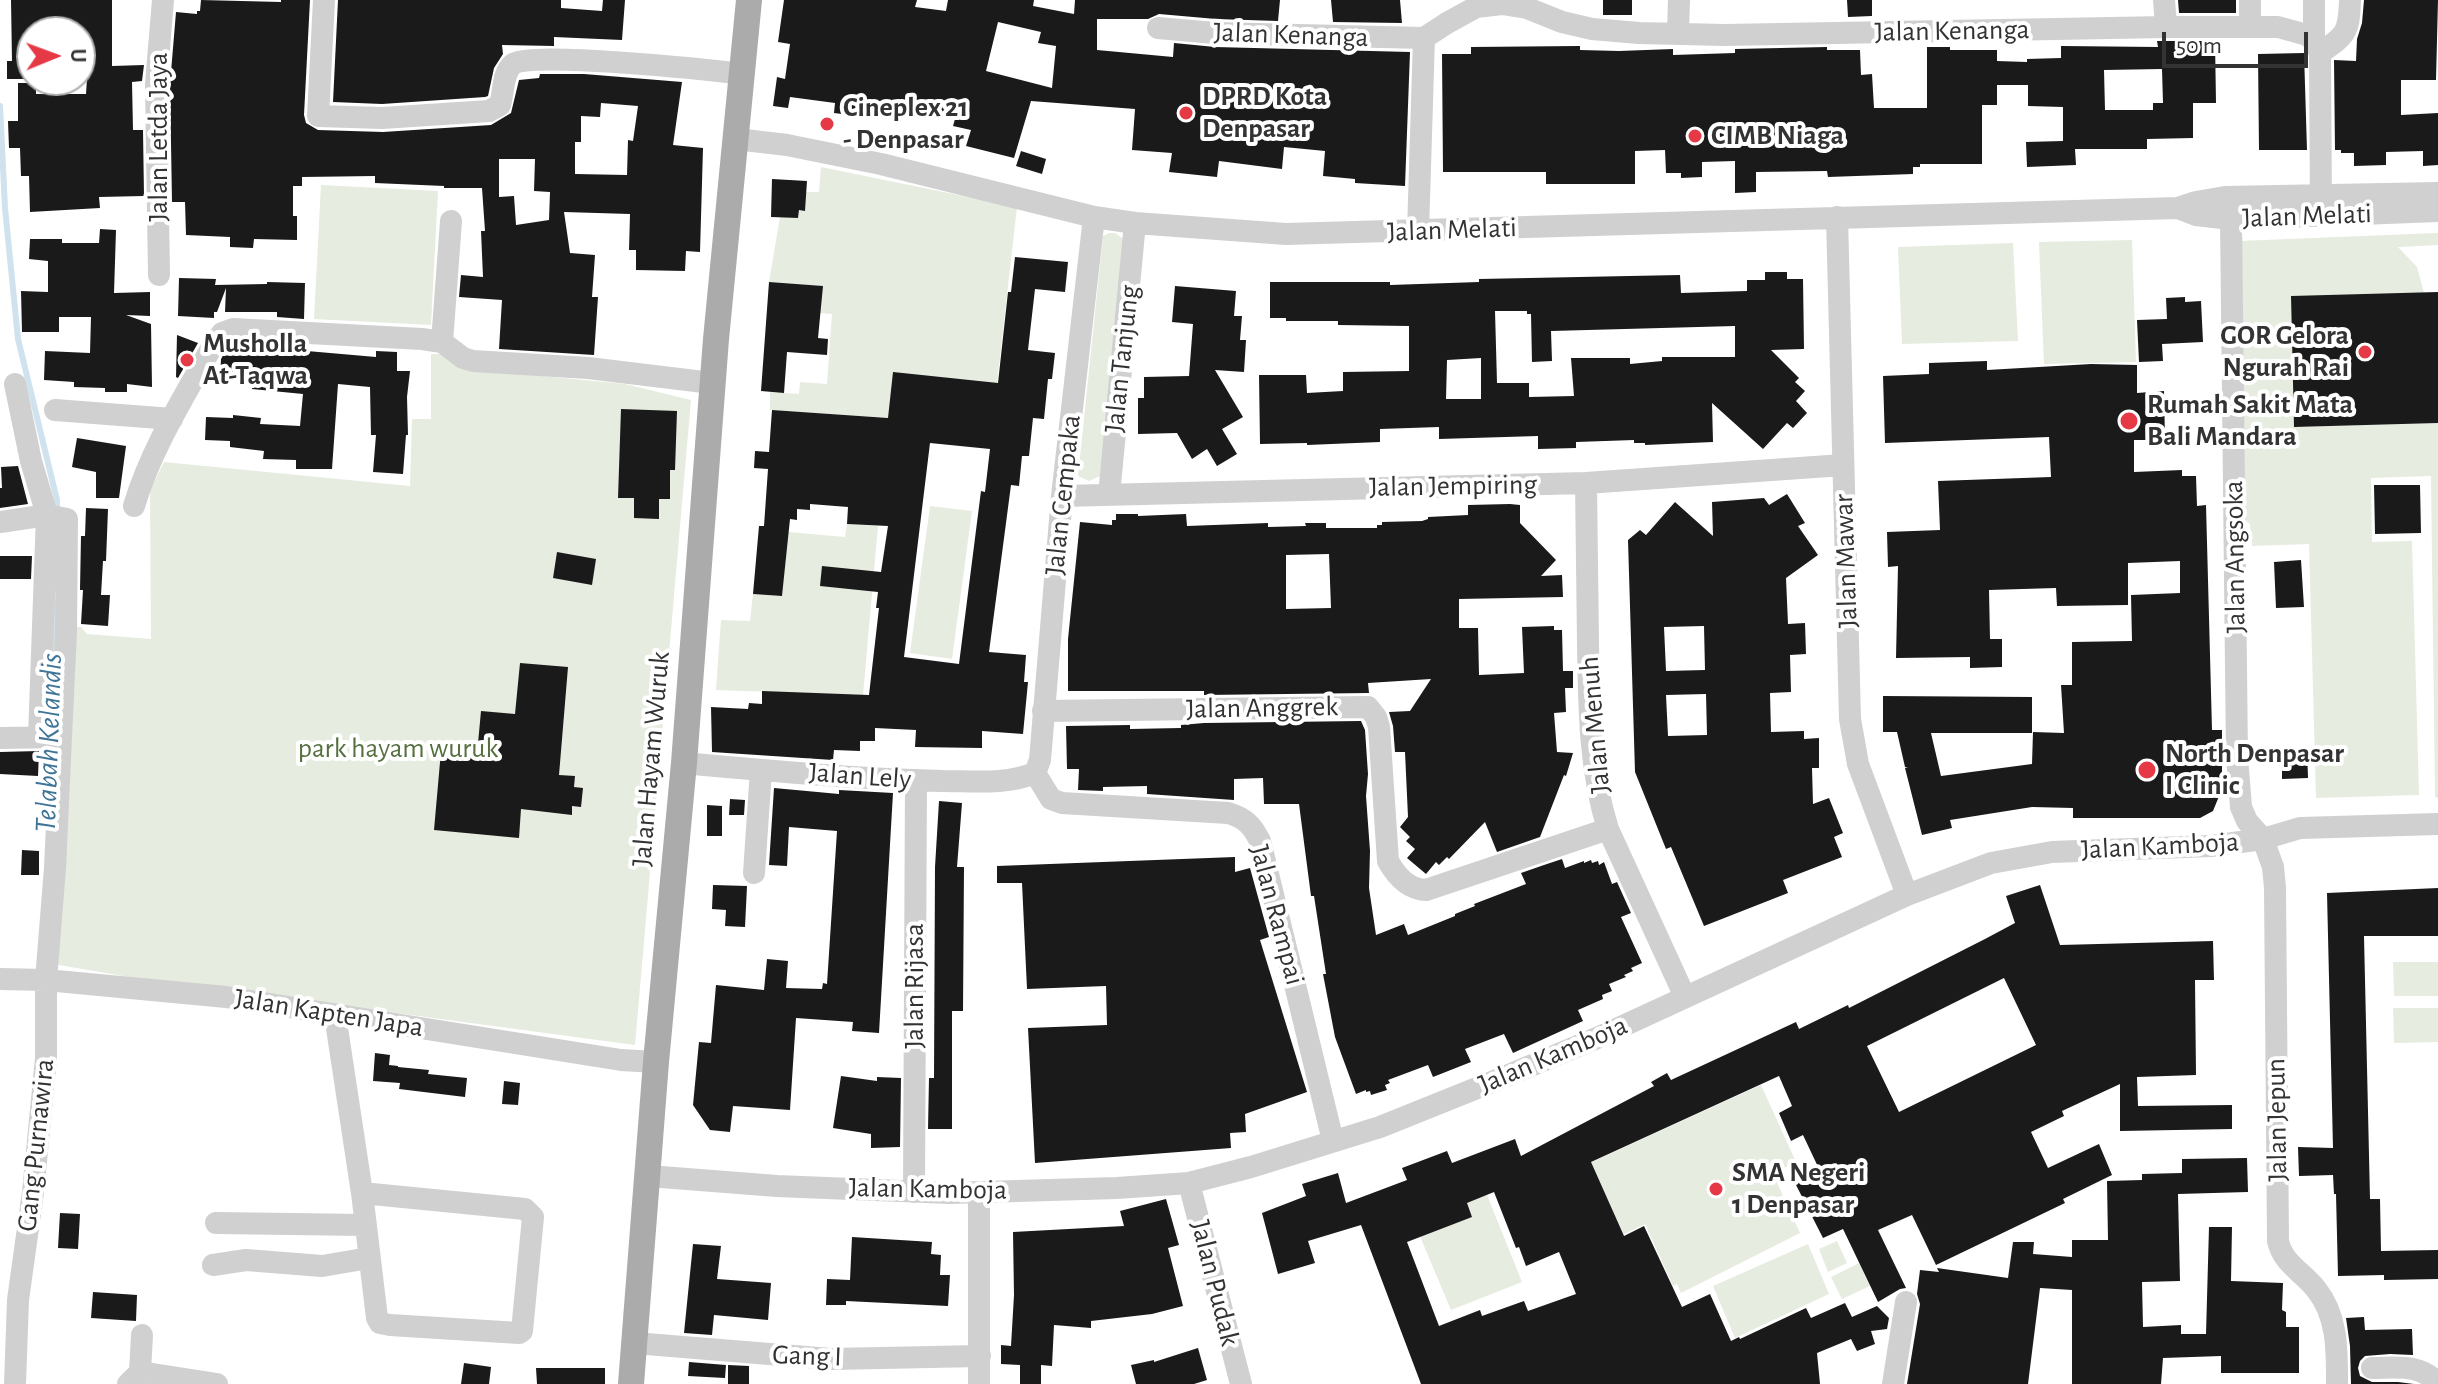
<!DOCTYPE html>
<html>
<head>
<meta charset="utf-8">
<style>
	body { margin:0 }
	#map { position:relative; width:2438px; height:1384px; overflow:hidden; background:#fff; font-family:"Alegreya Sans",sans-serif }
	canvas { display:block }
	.north { position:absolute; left:16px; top:16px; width:80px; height:80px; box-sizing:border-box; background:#fff; border:2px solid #adadad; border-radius:50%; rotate:89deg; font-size:22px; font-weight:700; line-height:32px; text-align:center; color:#333 }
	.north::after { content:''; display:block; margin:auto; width:28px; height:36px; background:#e63946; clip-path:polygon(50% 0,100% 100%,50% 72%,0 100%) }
	.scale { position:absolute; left:2162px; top:32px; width:146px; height:36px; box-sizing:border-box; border:4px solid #333; border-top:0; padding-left:10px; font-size:24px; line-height:28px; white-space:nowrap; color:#333; -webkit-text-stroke:6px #fff; paint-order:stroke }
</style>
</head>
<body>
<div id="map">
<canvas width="2438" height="1384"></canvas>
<div class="north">U</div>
<div class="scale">50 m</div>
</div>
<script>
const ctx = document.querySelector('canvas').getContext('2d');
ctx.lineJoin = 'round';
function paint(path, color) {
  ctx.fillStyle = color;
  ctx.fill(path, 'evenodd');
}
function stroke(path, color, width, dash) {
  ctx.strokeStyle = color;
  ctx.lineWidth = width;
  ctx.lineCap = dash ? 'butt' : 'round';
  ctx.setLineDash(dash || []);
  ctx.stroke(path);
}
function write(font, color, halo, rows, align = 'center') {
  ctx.font = font + ' "Alegreya Sans",sans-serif';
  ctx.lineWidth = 8;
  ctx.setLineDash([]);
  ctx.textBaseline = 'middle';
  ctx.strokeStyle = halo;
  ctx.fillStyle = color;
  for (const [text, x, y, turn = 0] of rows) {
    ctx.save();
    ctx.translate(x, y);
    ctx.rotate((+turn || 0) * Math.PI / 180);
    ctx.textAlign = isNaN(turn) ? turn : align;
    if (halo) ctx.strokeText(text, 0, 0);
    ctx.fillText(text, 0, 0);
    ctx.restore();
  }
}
paint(new Path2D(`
	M821,167L1017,207L997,383L888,418L770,410V392L799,394L800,382L827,384L832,314L820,313L822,286L769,282L780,217L798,218L799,210H805L806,192H819Z
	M321,185L438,191L431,325L314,319Z
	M1109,233H1115L1125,240L1100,476L1089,481L1078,476L1103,236Z
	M2438,233V245L2398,247L2417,267L2424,293L2291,297L2294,427L2438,423V798L2435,797L2431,476L2371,478L2372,542L2412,541L2419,795L2316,798L2309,544L2252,546L2250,524L2244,520L2239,241Z
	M2132,240L2136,362L2044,364L2039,242Z
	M2013,243L2018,341L1902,344L1898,247Z
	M431,354H448L469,369L625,384L691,400L635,1045L135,978L53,964L69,627H81L87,634L151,639L150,490L164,462L410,486L412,419H431Z
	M930,506L972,511L952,659L910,653Z
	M847,524L878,526L863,695L716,690L721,620L750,621L753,594L782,596L788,532L845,537Z
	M2393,962H2438V996H2394Z
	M2438,1008V1042L2394,1043L2393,1008Z
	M1761,1085L1796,1162L1773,1174L1800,1233L1681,1293L1677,1284L1673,1286L1645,1224L1614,1239C1612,1201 1608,1193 1581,1167Z
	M1487,1195L1522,1282L1451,1310L1414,1222L1472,1217L1467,1203Z
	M1837,1241L1847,1263L1828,1272L1819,1249Z
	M1808,1244L1829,1294L1735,1338L1713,1286Z
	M1859,1263L1870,1286L1842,1299L1831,1277Z`), '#e6ecdf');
stroke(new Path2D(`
	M0,106L5,208L18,339L57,500V510
	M53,670L55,602`), '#cfe2ee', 6);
paint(new Path2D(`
	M11,0H112V66L144,65L142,81L132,82L133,130H143L144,196L99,197L100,208L30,212L29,176H21L20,148H9L8,121H18V83H36V94H86L88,63H80V32H32L31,79H7V61H12Z
	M201,0L281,2V0H310L304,115L306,123L318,130L383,132L491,125L511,113L519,80L539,78L540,74H584L682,82L673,145L703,148L700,252L686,251L685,271L636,270V250H629L630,214L564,212L570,253L595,255L592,297H598L594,355L499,349L502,300L459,297L461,275L483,277L481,231H485L482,188H444V186L375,183V176L302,177V186H293V216H297V240L254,239L253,248L230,247V237L186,235L185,202H172L170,84L176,12L197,14V11H200ZM601,103L638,106L633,141L628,140L627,175L575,174V142H581V116L600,117ZM499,159H535L534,191L550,192L549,220L516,225L514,196L499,197Z
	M338,0H561V8L602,11L603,0H625L622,40L554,37V46L502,45L503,54L494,68L488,96L485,97L382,104L333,102Z
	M784,0H917L915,7L946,11L948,0H1034L1033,6L1074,14L1075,0H1280L1278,21L1216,19L1159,14L1148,19H1097V50L1173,57L1174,43L1215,47L1410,52L1405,186L1355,183V179L1323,176L1325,151L1284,147L1282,169L1219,161L1217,177L1169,172L1172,153L1132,150L1135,109L1031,101L1014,158L966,146L971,130L953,126L955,119L876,108L875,118L834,113L835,103L790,97L788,108L773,106L777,77L785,79L790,44L778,42ZM998,22L1041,32L1038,43L1056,46L1052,88L986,71Z
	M1331,0H1400L1402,23L1333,22Z
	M1603,0H1632V15H1603Z
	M1847,0H1872V16L1848,17Z
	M2178,0H2236V13H2179Z
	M2364,0H2438L2436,80H2401V115L2438,113V165L2423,166V151L2386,152V165L2354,166V153H2341V150H2335L2334,60L2356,61L2357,39L2362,23Z
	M2157,41H2215L2216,103H2193V138L2147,139V149H2075L2076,165L2027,167L2026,142L2063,141V107L2028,106V85H1997V105H1982V164H1920V167H1913V174L1828,177L1827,171L1756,172V192L1735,193V161L1702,162V177L1681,178V173H1666L1665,150L1635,151V184H1546V172H1443L1442,54H1471V47L1580,46V50L1619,51L1673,49V55L1735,53V49L1827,47V50H1860L1861,75L1872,74L1874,108H1927V47H1950V50H1997V61L2027,62V59L2061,58V46L2158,47ZM2162,69L2163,103H2153V110H2105L2104,70Z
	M2304,53L2307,150H2259L2258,54Z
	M1021,151L1046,159L1042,174L1016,166Z
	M772,179L807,181L805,211L799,210L798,218L771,217Z
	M100,229L116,230L114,293L150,292V316L126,315L151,324L152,387L127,384V392H105V388L74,387V382L44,380L45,351L90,353L91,317H59V332H22L21,291L48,292V261L29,259L30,239H62V243H99Z
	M1015,257L1068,262L1065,292L1035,289L1028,350L1055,353L1052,379H1048L1044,419L1033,418L1029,456H1022L1019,486L1011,485L989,652L1026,655L1024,682H1028L1023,734L982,731V748L915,747L916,730L875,728V741H860V751L834,750L833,760L712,752L711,707L748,709L749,703L762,704V691L869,695L879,608H876L878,592L820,586L822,566L881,572L888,526L847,524L848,507L810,504V510L797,509V520L790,519L782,596L753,594L759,526H764L768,469L754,468L755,451L769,452L772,410L888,418L893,372L998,383L1008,292H1011ZM930,443L990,449L985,492L981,491L959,664L904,657Z
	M1765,272H1787V279H1803L1804,349L1771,350L1799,378L1795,382L1805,391L1796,401L1807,413L1793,428L1787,423L1763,449L1712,403L1713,442L1645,445V443H1634V440L1576,442V448L1538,449V436L1439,439V427L1380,429V442L1307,445V443L1260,444L1259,375H1306L1307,393L1343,391V372L1409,371V326L1338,325V321H1286V318H1270V282H1390V285L1479,282V279L1680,275L1681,293L1747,291V280H1765ZM1495,311H1527V314H1531L1532,362L1552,361L1551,331L1735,326V357H1662V361L1630,364V358H1571L1574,396L1529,397V383H1497ZM1481,358V399H1446L1447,360Z
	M179,278L216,279L215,285L267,284V282L305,283L304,319L277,317V312H225L226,288L217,312H214V318L178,316Z
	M769,282L823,286L818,338L828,339L827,355L787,352L784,393L761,391Z
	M1175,286L1236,291L1234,316H1242L1240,340H1246L1244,372L1215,370L1243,417L1222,429L1237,454L1217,466L1207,449L1192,459L1177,433L1138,434V398H1144V377L1189,376L1193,324L1172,322Z
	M2438,292V423L2294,427L2291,296Z
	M2185,297V302L2201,301L2203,342L2162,344L2163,361L2139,362L2137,320L2167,319L2166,298Z
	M177,335L198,343L178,378L176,377Z
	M256,350L307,355V351L376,357V351L397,352V371H410L407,397L408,435H406L403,474L373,472L376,435H371L370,387L338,384L332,469H296V460L263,459L264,451L230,447V441L205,440L206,417L233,418V415L261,418L260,424L300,426L303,394L252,389L253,380L220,378L221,359L225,352L256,354Z
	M1987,361V370L2091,364L2137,365V393L2164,391L2165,440H2134V472L2182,470V476H2196L2197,506L2206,505L2212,730H2222V789L2213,811L2200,818H2073V808L2032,807L1950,820L1952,828L1922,835L1905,768L1908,767H1905L1897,732H1883V696L2032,697V733H1931L1941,776L2032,764L2033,732L2064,733L2061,685H2072V642L2132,641L2131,595L2180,593V561L2128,563V605L2057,606L2056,588L1989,590L1990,639H2002V667L1970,668V657L1896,658L1898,566L1888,567L1887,532L1940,530L1938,481L2051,477L2049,437L1885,443L1883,376L1929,374V363Z
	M621,409L677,411L675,470H670V499H659V519L634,518V498H618Z
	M77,438L126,446L119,498H96V472L72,467Z
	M18,466L28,504L0,508V488H2L1,467Z
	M2374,485H2420L2421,533L2375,534Z
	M1787,494L1805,523L1798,526L1818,555L1786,578L1788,624L1805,623L1806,654L1790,655L1791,692L1770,693L1771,732L1804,731V739L1819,738V768H1812L1813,804L1829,798L1843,833L1834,837L1842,857L1783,880L1788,893L1704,926L1671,847L1666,849L1635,772L1628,540L1640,530L1646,535L1675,502L1713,536L1712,502L1764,498L1769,505ZM1704,626L1705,670L1666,671L1664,627ZM1706,694L1707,735L1668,736L1666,695Z
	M1510,504L1520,505V523L1556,560L1541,576L1562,575L1563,597L1459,599V628H1478L1479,675L1524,673L1522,627L1554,626V630H1562L1563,671H1573V688H1565L1566,712L1554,713L1557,752L1573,753L1566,776L1564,775L1540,837L1497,852L1485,822L1449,859L1447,857L1439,865L1436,862L1426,874L1407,858L1415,849L1406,841L1410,837L1400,827L1408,817L1405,752H1395L1393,726L1389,712L1410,711L1431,679L1368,683L1369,693L1204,695V691H1068V639L1080,522L1112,525V520H1116V514H1138V516L1186,514L1187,526L1268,523V527L1306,526L1305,523H1326V528H1377V525H1382V522L1422,521L1428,519V517L1468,515V505ZM1329,554L1331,608L1286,609V555Z
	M86,508L108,509L106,561H103L101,595H110L108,626L81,624L83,590H80L81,536H85Z
	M557,552L596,559L592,585L553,578Z
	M0,556H32L31,579H0Z
	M2301,560L2304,607L2276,608L2274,562Z
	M520,663L568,667L559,775L575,776L574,787L583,788L581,807L572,806V815L521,809L519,838L434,830L441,751L477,754L481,711L515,714Z
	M1361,721L1365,730L1368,774L1366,796L1370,851L1369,888L1376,935L1404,924L1408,935L1455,916V914L1475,906L1474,904L1526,884L1521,873L1544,865L1562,859L1565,868L1584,861V863L1591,860L1592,863L1598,861L1599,865L1604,862L1612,884L1617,882L1631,913L1621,917L1642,963L1631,968L1633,971L1624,975L1626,977L1609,984L1612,991L1602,995L1603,999L1578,1010L1583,1021L1513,1053L1504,1034L1465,1049L1471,1062L1433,1077L1428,1065L1388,1080L1390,1083L1385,1085L1387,1090L1371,1095L1370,1091L1366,1092V1090L1356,1094L1335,1037L1323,974H1326L1314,896H1311L1299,804H1264L1263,778L1234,779V800L1147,794V786L1103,787V791L1078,790L1079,769H1067L1066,726L1130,725V729L1181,728V725L1204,723Z
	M2282,747H2307L2308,778L2282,779Z
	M39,751L38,776L0,774V752Z
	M774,788L839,794V790L893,793L879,1033L852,1031L853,1022L796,1018L790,1110L733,1106L730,1132L710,1130L693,1105L699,1042L711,1043L716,985L764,990L767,959L788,961L786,988L822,989L823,983L827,984L837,831L789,827L787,866L769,865Z
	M730,799L745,800L744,815H729Z
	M939,801L962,803L957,867H964L963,1011H952V1129H928L929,1078H934L935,867Z
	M707,805L722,806V836H707Z
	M22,850L39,851V875H21Z
	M1235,857V872L1250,868L1269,937L1260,940L1307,1092L1245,1114L1246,1132L1230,1133L1231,1148L1035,1163L1028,1028L1107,1025L1106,986L1027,989L1022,883H997V866Z
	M713,885L747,886L745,927L725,926L726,910L712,909Z
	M2040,885L2060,945L2213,941L2214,980H2195L2196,1075L2137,1077L2138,1106L2232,1105V1129L2120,1131V1084L2062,1111L2064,1116L2031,1132L2048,1168L2099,1144L2112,1175L2063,1199L2065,1203L1936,1265L1912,1215L1878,1230L1906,1288L1900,1289L1878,1302L1843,1229L1823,1238L1795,1183L1820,1171L1803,1135L1791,1141L1779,1113L1792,1106L1779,1076L1591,1162L1624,1236L1644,1226L1682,1307L1710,1294L1731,1341L1739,1337L1740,1339L1806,1308L1811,1318L1845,1303L1852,1317L1877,1306L1889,1318L1887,1329L1871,1331L1875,1344L1857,1351L1851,1339L1817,1353L1820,1384H1421L1361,1225L1308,1241L1315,1263L1278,1274L1262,1213L1306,1196L1302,1184L1338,1173L1346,1203L1407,1180L1402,1168L1447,1151L1452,1163L1515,1139L1521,1156L1654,1086L1651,1082L1667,1073L1671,1080L1796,1022L1799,1029L1848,1005L1849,1008L1985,939L2015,923L2006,896ZM2004,978L2036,1045L1899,1112L1867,1046ZM1494,1192L1516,1248L1519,1247L1526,1266L1559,1252L1576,1294L1528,1311L1524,1301L1482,1316L1480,1310L1439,1326L1407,1242L1472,1217L1467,1203Z
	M2438,888V936H2364L2370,1199H2380L2381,1251L2438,1250V1279L2384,1280V1275L2338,1276L2336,1194H2334L2333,1175L2299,1176L2298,1147L2333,1148L2327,893Z
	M375,1053L390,1055L389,1065L398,1066V1067L429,1070L428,1074L467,1078L465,1097L399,1089L400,1083L373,1081Z
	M841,1076L877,1081V1077L901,1078L900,1147L871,1148V1134L833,1128Z
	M504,1081L520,1083L518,1105L502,1104Z
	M2247,1158L2248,1192L2178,1194L2180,1281L2142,1282L2143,1327L2181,1325V1334H2206L2209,1227H2232L2231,1281L2283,1283L2282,1310L2286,1312V1327H2299V1373H2221V1356L2163,1358L2161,1384H2072V1290L2040,1288L2028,1384H1907L1920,1304L1917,1294L1920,1270L1939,1272L1937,1268L2008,1278L2013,1242H2034L2033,1254L2072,1257V1240H2108L2107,1181L2142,1180V1174L2182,1173V1159Z
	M1166,1199L1179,1245L1168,1248L1183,1306L1152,1314L1091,1321V1328L1054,1325L1052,1366L1041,1365V1384H1020V1365L1001,1364V1345L1011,1346L1014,1295L1013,1232L1124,1226L1120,1211Z
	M60,1213L80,1214L78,1249L58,1248Z
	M852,1237L932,1242L931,1254L941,1255L940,1275H950L948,1306L846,1301V1305H826L827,1279L850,1280Z
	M693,1244L721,1246L717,1279L771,1283L768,1320L714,1315L712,1335L684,1333Z
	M93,1292L137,1295L136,1321L91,1318Z
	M2364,1317L2365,1330L2412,1329L2413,1355L2390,1354L2365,1356L2360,1361L2358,1368L2360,1376L2372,1382H2398L2414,1384H2351L2350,1346L2346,1318Z
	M1198,1348L1207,1380L1194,1384H1136L1131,1365L1154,1360V1362Z
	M689,1362L726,1365L725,1378L688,1376Z
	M464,1363L491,1367L489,1384H461Z
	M728,1365L749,1366V1384H728Z
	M536,1368H605V1384H537Z`), '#1a1a1a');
stroke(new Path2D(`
	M324,0L318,116L382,118L489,111L500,105C504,92 502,73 513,64C529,51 711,70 742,74
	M2164,0L2166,27
	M2314,0V41
	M2250,27V0
	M1158,28L1215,33L1424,38L1447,23L1476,7L1502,4L1527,8L1562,22L1592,29L1639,33L1725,35L2166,27H2278L2307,35L2314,41L2320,53L2321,215
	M1678,33L1679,0
	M2320,53C2346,35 2349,33 2350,0
	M736,139L787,145L881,164L1094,217L1135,223L1286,234L2178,208L2196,202L2225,197L2438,193
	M2178,208L2196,215L2231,219L2438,211
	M1837,217L1850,719L1858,764L1907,895
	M2231,219L2237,757L2241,807L2247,821L2263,839L2273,867L2275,888L2278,1241C2283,1264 2303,1272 2316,1289C2338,1316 2337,1351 2337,1384
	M1418,232L1424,38
	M159,275L156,84L163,0
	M442,342L451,221
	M15,384L31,461L47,515L39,737
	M55,410L172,419
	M1586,483C1587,536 1587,589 1588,642C1589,705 1589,769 1608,829L1685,997
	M1109,495L1135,223
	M1062,496L1586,483L1843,465
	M134,506C151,449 184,397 213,345L222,333L233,329L422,339L442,342L463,358L473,361L588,368L712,383
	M0,522L47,515L67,519L66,632L61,737
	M1043,711L1368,707L1376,717L1379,727L1388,861C1397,877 1408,889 1426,890L1608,829
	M0,738L61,737L55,868L46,980V1058L33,1192L18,1300L15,1384
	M684,763C770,771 857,779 943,781C974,781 1006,785 1035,773
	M1035,773L1051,799L1062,803L1228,813C1245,818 1252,825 1260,841L1333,1141
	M1035,773L1040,760L1062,496L1094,217
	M754,873L761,770
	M0,979L46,980L226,997L621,1060L656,1062
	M335,1015L362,1193L377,1318L380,1323L390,1325L519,1333L522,1331L533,1217L525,1209L362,1193
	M648,1176L777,1186L950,1193L1117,1188L1189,1183L1251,1167L1380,1127L1492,1082L1597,1038L1907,895L1991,863L2052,852L2211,846L2263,839L2300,828L2438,824
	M1189,1183L1241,1384
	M914,1192L916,780
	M979,1193V1384
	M216,1223L365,1225
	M213,1265L246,1260L322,1266L369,1258
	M634,1343L831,1359L980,1356
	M2372,1368C2396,1368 2421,1363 2438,1384
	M140,1372L217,1384
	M128,1384L140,1372L142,1335
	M1893,1384L1906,1302`), '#d0d0d0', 22);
stroke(new Path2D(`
	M631,1384L656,1062L684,763L716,339L749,0`), '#ababab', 26);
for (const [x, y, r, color] of [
	[1186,113,8,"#e63946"],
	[827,124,8,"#e63946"],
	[1695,136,8,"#e63946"],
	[2365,352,8,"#e63946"],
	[187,360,8,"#e63946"],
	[2129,421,10,"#e63946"],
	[2147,770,10,"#e63946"],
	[1716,1189,8,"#e63946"]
]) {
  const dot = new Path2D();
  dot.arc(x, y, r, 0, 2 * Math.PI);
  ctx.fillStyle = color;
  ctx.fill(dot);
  stroke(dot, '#fff', 3);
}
write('28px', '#333', '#fff', [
	["Jalan Kenanga",1952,31,-1],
	["Jalan Kenanga",1291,35,2],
	["Jalan Letda Jaya",159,137,-90],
	["Jalan Melati",2307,216,-2],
	["Jalan Melati",1452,230,-2],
	["Jalan Tanjung",1122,359,-84],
	["Jalan Jempiring",1453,486,-1],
	["Jalan Cempaka",1063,495,-84],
	["Jalan Angsoka",2235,557,-91],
	["Jalan Mawar",1846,561,-92],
	["Jalan Anggrek",1262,708,-1],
	["Jalan Menuh",1595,725,-95],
	["Jalan Hayam Wuruk",651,759,-85],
	["Jalan Lely",860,776,4],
	["Jalan Kamboja",2160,846,-3],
	["Jalan Rampai",1277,915,75],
	["Jalan Rijasa",915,986,-90],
	["Jalan Kapten Japa",329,1013,9],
	["Jalan Kamboja",1553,1055,-23],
	["Jalan Jepun",2277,1120,-91],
	["Gang Purnawira",36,1145,-84],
	["Jalan Kamboja",928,1189,1],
	["Jalan Pudak",1215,1283,76],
	["Gang I",807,1356,2]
]);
write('bold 28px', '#333', '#fff', [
	["DPRD Kota",1202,97],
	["Denpasar",1202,129],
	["Cineplex 21",843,108],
	["- Denpasar",843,140],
	["CIMB Niaga",1711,136],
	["GOR Gelora",2349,336,"right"],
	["Ngurah Rai",2349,368,"right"],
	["Musholla",203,344],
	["At-Taqwa",203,376],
	["Rumah Sakit Mata",2147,405],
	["Bali Mandara",2147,437],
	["North Denpasar",2165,754],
	["I Clinic",2165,786],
	["SMA Negeri",1732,1173],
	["1 Denpasar",1732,1205]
], 'left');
write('28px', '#56703f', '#fff', [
	["park hayam wuruk",398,749]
]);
write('italic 30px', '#3f7597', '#fff', [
	["Telabah Kelandis",49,743,-88]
]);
</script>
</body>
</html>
